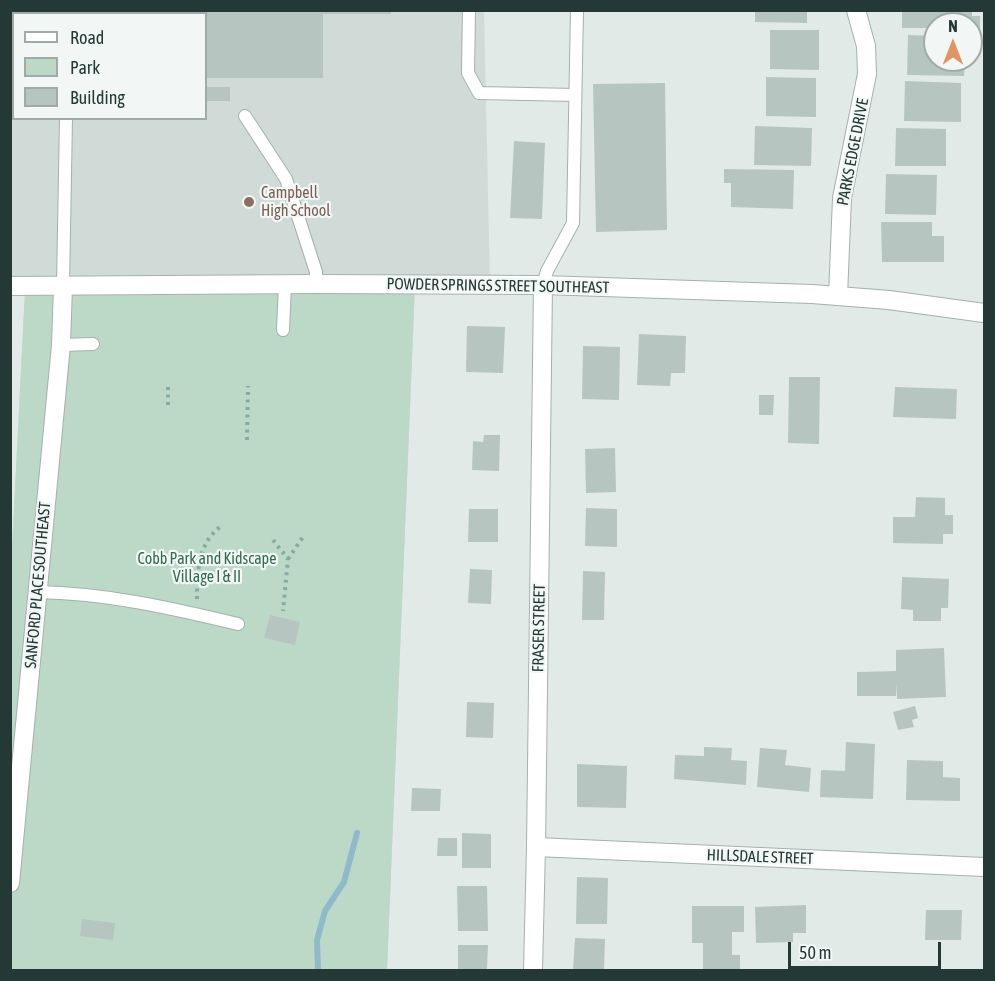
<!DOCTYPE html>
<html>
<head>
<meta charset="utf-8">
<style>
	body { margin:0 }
	#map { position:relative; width:995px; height:981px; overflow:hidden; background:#e1eae7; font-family:"Asap Condensed",sans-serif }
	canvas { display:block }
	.frame { position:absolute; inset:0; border:12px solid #243936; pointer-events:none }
	.legend { position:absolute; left:12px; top:12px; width:195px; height:108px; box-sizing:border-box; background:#f2f7f5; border:2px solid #a0aba9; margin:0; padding:8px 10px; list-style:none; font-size:18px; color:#243936 }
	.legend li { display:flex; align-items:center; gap:12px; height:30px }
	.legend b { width:30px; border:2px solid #a0aba9 }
	.north { position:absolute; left:923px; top:12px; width:60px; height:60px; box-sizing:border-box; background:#f2f7f5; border:2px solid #a0aba9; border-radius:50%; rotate:0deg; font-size:16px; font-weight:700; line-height:24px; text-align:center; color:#243936 }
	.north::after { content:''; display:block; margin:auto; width:21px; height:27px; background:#e39466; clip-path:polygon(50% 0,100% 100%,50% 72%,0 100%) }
	.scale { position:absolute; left:788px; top:942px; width:153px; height:27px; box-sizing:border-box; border:3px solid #243936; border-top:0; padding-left:8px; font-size:18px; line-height:21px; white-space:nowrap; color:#243936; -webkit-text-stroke:4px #f2f7f5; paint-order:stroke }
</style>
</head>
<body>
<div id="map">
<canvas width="995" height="981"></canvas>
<div class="frame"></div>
<ul class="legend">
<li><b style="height:8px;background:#fff"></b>Road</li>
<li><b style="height:16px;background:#bcd9c8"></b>Park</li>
<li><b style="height:16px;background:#b7c5c1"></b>Building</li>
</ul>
<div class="north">N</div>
<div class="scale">50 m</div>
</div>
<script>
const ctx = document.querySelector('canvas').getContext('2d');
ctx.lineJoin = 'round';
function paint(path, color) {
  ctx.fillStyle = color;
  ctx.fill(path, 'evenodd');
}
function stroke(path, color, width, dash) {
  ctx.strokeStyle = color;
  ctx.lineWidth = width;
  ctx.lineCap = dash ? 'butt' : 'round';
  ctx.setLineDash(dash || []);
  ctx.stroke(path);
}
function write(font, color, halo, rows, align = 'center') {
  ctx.font = font + ' "Asap Condensed",sans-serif';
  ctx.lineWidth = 4.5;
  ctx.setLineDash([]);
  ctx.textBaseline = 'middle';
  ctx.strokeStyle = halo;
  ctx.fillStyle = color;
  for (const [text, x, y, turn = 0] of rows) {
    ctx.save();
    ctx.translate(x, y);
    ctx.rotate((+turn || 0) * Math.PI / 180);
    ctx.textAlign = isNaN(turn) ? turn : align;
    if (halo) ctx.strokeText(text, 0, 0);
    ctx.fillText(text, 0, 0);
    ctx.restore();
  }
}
paint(new Path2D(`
	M10,11H484L490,285L415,286L387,970H11L10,587L25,291L11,290ZM14,14H206V118H14Z`), '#d0dad7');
paint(new Path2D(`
	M415,284L387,970H11L10,587L25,290Z`), '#bcd9c8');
stroke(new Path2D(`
	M318,970L317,940L325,911L344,882L357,833`), '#8fbaca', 6);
paint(new Path2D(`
	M10,10H25V14H14V94H10Z
	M47,10H160V14H47Z
	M197,10H391V14H323V78H206V14H197Z
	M755,10H807V23L755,22Z
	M910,10H972V16H980V29H971V24H935V28H902V12H910Z
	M770,30H819V70L770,69Z
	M908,35L935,36V60H965L964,76L907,75Z
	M766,77L816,78V117L766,116Z
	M905,81L961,83V122L904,121Z
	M665,83L667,230L596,232L593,84Z
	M206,87H230V101H206Z
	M755,126L812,128L811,166L754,165Z
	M896,128L946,129V166H895Z
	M514,141L545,143L542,219L510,218Z
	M724,169L794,170L793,209L731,207V183H724Z
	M886,174L937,175L936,215L885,214Z
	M881,222H932V236H944V262H882Z
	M467,326L505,327L503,373L466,372Z
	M639,334L686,336L685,373H671L670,386L637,385Z
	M583,346L620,347L619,400L582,399Z
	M789,377H820L819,444L788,443Z
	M895,387L957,389L956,419L893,417Z
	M759,395H774L773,415H759Z
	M484,435H500L499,471L472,470L473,441L483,442Z
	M615,448L616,492L586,493L585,449Z
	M916,497L945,498V515H953V534H943V544L893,543V517H915Z
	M586,508L617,509V547L585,546Z
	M469,509H498V542H468Z
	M470,569L492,570L491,604L468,603Z
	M583,571L605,572L604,620H582Z
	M902,577L949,579L948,608H941V621H913V610L901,609Z
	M270,615L300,622L295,645L264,638Z
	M944,648L946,697L897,699V684L896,696H857V672L896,671V650Z
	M467,702L494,703L493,738L466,737Z
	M915,706L918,718L912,720L914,727L898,730L893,712Z
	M846,742L875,744L873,799L820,797L821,770L845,771Z
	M704,747L732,748L731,760L747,761L746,785L674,779L675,755L704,756Z
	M760,748L787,750L785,765L811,768L809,792L757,787Z
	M907,760L943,761V777L960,778V801L906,800Z
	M577,764L627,766L626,808L577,807Z
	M412,788L441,789L440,811H411Z
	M462,833L491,834V868H462Z
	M438,838H457V856H437Z
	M577,877L608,878L607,924H576Z
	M457,886H487L488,931H458Z
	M806,905V933H793V942L756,943L755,907Z
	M692,906H744V932H732V955H740V970H703V943H692Z
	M926,910H962L961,940H925Z
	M82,919L115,923L113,940L80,936Z
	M575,938L605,939L604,970H573Z
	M458,945H488L487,970H458Z`), '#b7c5c1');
const service = new Path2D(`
	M469,10L468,73L479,93L575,95
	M245,116L286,179L316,272V284
	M543,285L547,271L573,223L577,10
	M63,286L66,118
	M283,330L285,284
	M61,345L93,344
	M37,592C105,593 171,608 238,624`);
const minor = new Path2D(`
	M838,296L842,198L867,74L866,46L856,10
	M536,847L984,867
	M10,883L61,345L63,286
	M533,970L536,847L543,285`);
const tertiary = new Path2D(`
	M10,286L316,284L543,285L812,294L889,300L984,313`);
stroke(service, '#a5b1ae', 14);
stroke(minor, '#a5b1ae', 20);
stroke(tertiary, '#a5b1ae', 20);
stroke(new Path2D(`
	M168,387V405
	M247,440L248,386
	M273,540L288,559L283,611
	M288,559L303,537
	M197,599C197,572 198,544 220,527`), '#85aba3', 4, [3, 4.5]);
stroke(service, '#fff', 12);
stroke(minor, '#fff', 18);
stroke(tertiary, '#fff', 18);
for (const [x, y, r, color] of [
	[249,202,6,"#8d6e63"]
]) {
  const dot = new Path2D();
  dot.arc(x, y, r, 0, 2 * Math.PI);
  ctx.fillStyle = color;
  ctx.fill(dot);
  stroke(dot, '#f2f7f5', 2);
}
write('16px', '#243936', '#f2f7f5', [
	["PARKS EDGE DRIVE",853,152,-79],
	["POWDER SPRINGS STREET SOUTHEAST",498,286,1],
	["SANFORD PLACE SOUTHEAST",38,585,-85],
	["FRASER STREET",539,628,-89],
	["HILLSDALE STREET",760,857,2]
]);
write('16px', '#785e54', '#f2f7f5', [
	["Campbell",261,193],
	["High School",261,211]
], 'left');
write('16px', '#326c4f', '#f2f7f5', [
	["Cobb Park and Kidscape",207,559],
	["Village I & II",207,577]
]);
</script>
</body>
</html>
